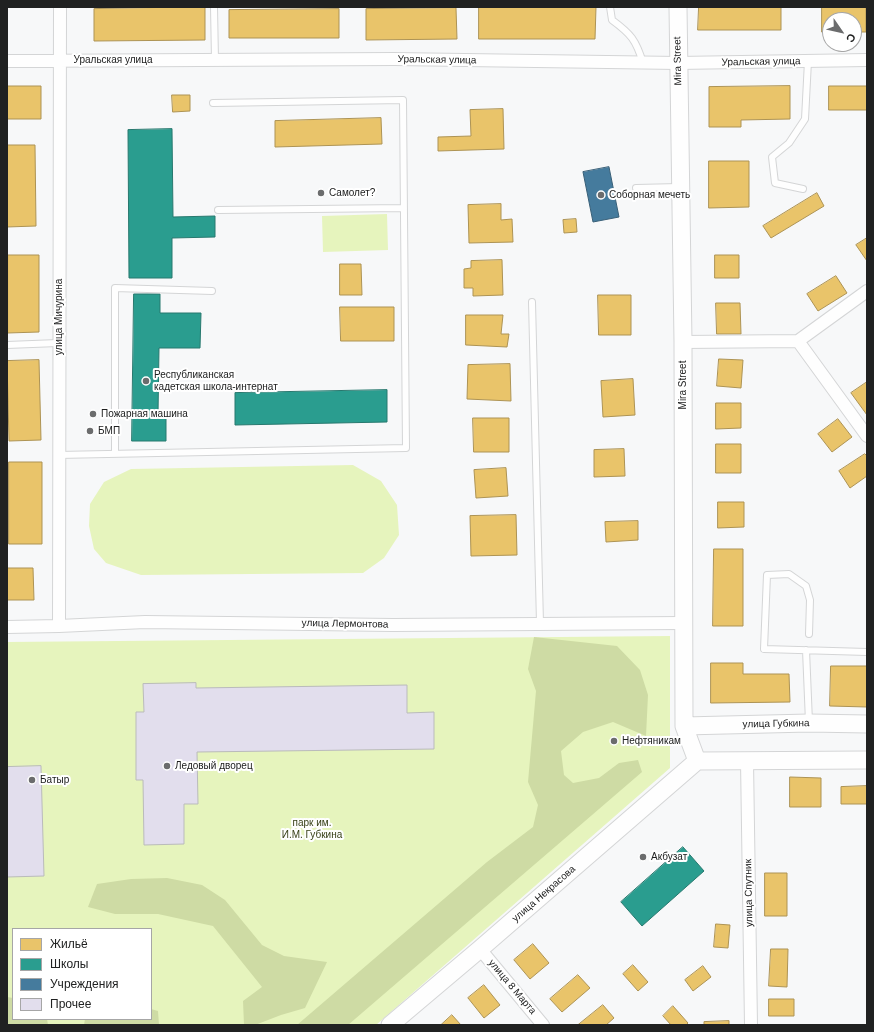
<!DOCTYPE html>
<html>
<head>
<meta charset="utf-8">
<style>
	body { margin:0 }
	#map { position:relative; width:874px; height:1032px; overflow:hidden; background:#f7f8f9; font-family:Helvetica,sans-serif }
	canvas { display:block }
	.frame { position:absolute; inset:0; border:8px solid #202121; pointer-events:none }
	.legend { position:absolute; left:12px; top:928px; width:140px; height:92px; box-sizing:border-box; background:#fff; border:1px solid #a6a6a6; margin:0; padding:5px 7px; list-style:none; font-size:12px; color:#202121 }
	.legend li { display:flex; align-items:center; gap:8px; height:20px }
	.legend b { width:20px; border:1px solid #a6a6a6 }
	.north { position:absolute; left:822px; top:12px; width:40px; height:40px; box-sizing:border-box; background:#fff; border:1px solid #a6a6a6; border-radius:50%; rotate:124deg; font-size:11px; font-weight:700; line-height:16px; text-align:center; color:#202121 }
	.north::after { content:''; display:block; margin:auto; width:14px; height:18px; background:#6b6c6d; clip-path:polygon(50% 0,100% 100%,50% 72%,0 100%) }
</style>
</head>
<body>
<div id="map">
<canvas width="874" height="1032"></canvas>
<div class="frame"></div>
<ul class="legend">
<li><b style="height:11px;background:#e9c46a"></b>Жильё</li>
<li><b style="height:11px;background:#2a9d8f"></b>Школы</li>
<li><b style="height:11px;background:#457b9d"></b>Учреждения</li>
<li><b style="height:11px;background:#e2deed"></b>Прочее</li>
</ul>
<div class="north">С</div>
</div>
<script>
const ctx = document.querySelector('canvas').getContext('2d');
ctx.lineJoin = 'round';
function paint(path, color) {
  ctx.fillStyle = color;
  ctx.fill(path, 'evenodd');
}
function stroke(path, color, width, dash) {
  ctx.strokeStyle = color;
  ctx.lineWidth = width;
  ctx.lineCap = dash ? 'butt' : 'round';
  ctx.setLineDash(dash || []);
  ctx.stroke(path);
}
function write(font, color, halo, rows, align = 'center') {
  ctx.font = font + ' Helvetica,sans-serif';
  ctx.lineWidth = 4;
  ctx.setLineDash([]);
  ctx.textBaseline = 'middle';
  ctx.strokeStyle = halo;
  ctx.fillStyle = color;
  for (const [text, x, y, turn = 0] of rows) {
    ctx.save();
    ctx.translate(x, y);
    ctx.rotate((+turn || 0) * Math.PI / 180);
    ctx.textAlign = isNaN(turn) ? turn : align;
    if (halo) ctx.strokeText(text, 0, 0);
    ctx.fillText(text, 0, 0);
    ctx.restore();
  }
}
paint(new Path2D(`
	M387,214L388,250L323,252L322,216Z
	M353,465L381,481L397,505L399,535L384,558L363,573L141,575L106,563L94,549L89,526L90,504L104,482L131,469Z
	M670,636V768L376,1025H7V642ZM13,929H151V1019H13Z`), '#e6f4bd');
paint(new Path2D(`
	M534,637L617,646L640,670L648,695L646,736L613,722L583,732L561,751L564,775L573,783L599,778L619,763L638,760L642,772L348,1025H297L487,862L533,827L538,805L528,782L536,691L528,669Z
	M167,878L202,885L225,900L262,945L284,956L327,962L305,1008L281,1015L255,1025H244L243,1001L262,987L213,926L158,914H115L88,907L97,884L131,879Z
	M7,997L13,998V1019H47L48,1025H7Z
	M151,1009L158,1011L159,1025H84L85,1019H151Z`), '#cedba4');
const homes = new Path2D(`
	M205,7V40L94,41V9Z
	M479,7H596L595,39H479Z
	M699,7H781V30H698Z
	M822,7H866V32H854V20H830V32H822Z
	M456,8L457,39L366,40V9Z
	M339,9V38H229V10Z
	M7,86H41V119H7Z
	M790,86V119L741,120V127H709V87Z
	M829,86H867V110H829Z
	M172,95H190V111L173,112Z
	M503,109L504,149L438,151V137L471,136L470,110Z
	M381,118L382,144L275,147V121Z
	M7,145H35L36,226L7,227Z
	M709,161H749V207L709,208Z
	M817,193L824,206L771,238L763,226Z
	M501,204V220L512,219L513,242L469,243L468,205Z
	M576,219L577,232L564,233L563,220Z
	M867,238V261L856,245Z
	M8,255H39V332L8,333Z
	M715,255H739V278H715Z
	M502,260L503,295L473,296V288H464V269L471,268V261Z
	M340,264H361L362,295H340Z
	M836,276L847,293L818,311L807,294Z
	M598,295H631V335H599Z
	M716,303H740L741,334H717Z
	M340,307H394V341H341Z
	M466,315H503L501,334H509L507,347L466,345Z
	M719,359L743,360L741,388L717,386Z
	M39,360L41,440L9,441L7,361Z
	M510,364L511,401L467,399L468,365Z
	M633,379L635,415L603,417L601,381Z
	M867,382V415L851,393Z
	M716,403H741V428L716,429Z
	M473,418H509V452H474Z
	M838,419L852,437L832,452L818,434Z
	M716,444H741V473H716Z
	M624,449L625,476L594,477V450Z
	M865,454L867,456V476L850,488L839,471Z
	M9,462H42V544H9Z
	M506,468L508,496L476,498L474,470Z
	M718,502H744V527L718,528Z
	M516,515L517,555L471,556L470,516Z
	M638,521V540L606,542L605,522Z
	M714,549H743V626H713Z
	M7,568H33L34,600H7Z
	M711,663H743V674H789L790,702L711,703Z
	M831,666H867V707L830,706Z
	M790,777L821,778V807H790Z
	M867,786V804H841V787Z
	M765,873H787V916H765Z
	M716,924L730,925L728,948L714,947Z
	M533,944L549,963L530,979L514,960Z
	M771,949H788L787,987L769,986Z
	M633,965L648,982L638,991L623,974Z
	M703,966L711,977L693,991L685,980Z
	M578,975L590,988L562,1012L550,999Z
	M484,985L500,1005L484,1018L468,998Z
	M769,999H794V1016H769Z
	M603,1005L614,1018L606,1025H578Z
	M673,1006L688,1023L686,1025H671L663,1016Z
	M452,1015L461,1025H441Z
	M729,1021V1025H704V1022Z`);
paint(homes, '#e9c46a');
stroke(homes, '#ad9354', 1);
const schools = new Path2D(`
	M172,129L173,217L215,216V237L172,238V278H129L128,130Z
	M134,294H160V313H201L200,348H159L158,414H166V441H132Z
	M387,390V422L235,425V393Z
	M683,847L704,871L642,926L621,902Z`);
paint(schools, '#2a9d8f');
stroke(schools, '#27786e', 1);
const public = new Path2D(`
	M609,167L619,217L593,222L583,172Z`);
paint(public, '#457b9d');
stroke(public, '#3a6078', 1);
const building = new Path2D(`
	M196,683V688L407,685V713L434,712V749L197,752L198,804H184V844L144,845L143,780H136V712H144L143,684Z
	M41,766L44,876L7,877V767Z`);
paint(building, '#e2deed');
stroke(building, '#babbbb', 1);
const lane = new Path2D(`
	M214,7L215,60
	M610,7L612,20C631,34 636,40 643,63
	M636,188L679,187
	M803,189L775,183L772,157L789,143L805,119L808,61
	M218,210L404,208
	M532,302L540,623
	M7,345L58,343
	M115,454V288L212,291
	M58,455L406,448L403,100L213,103
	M809,634L810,600L806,586L789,574L767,575L764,649L867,652
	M806,650L809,722`);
const street = new Path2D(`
	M7,61L394,59L678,63L867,60
	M798,341L867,436
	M798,341L867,291
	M683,342L798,341
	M59,626L60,7
	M7,627L59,626L145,622L393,625L683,623
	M747,761L751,1025
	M480,949L543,1025`);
const secondary = new Path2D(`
	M678,7L683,342L684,726L697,761
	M684,726L809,723L867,724
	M697,761L867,760
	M390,1025L480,949L697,761`);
stroke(lane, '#d4d5d6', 8);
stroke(street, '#d4d5d6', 14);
stroke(secondary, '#d4d5d6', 19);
stroke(lane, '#fefefe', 6);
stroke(street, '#fefefe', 12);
stroke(secondary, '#fefefe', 17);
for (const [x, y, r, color] of [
	[321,193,4,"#6b6c6d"],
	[601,195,4,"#6b6c6d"],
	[146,381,4,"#6b6c6d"],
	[93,414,4,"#6b6c6d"],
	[90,431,4,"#6b6c6d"],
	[614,741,4,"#6b6c6d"],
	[167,766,4,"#6b6c6d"],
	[32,780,4,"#6b6c6d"],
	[643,857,4,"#6b6c6d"]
]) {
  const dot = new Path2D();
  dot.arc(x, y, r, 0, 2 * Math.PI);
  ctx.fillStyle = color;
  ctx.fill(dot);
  stroke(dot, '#fff', 1.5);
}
write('10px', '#202121', '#fff', [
	["Уральская улица",113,60],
	["Уральская улица",437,60,1],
	["Mira Street",678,61,-91],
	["Уральская улица",761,62,-1],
	["улица Мичурина",59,317,-90],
	["Mira Street",683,385,-90],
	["улица Лермонтова",345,624,1],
	["улица Губкина",776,724,-1],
	["улица Спутник",749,893,-91],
	["улица Некрасова",544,894,-41],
	["улица 8 Марта",512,987,50]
]);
write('10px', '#202121', '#fff', [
	["Самолет?",329,193],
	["Соборная мечеть",609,195],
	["Республиканская",154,375],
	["кадетская школа-интернат",154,387],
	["Пожарная машина",101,414],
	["БМП",98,431],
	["Нефтяникам",622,741],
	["Ледовый дворец",175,766],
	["Батыр",40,780],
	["Акбузат",651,857]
], 'left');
write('10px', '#363f15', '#fff', [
	["парк им.",312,823],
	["И.М. Губкина",312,835]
]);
</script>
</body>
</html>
